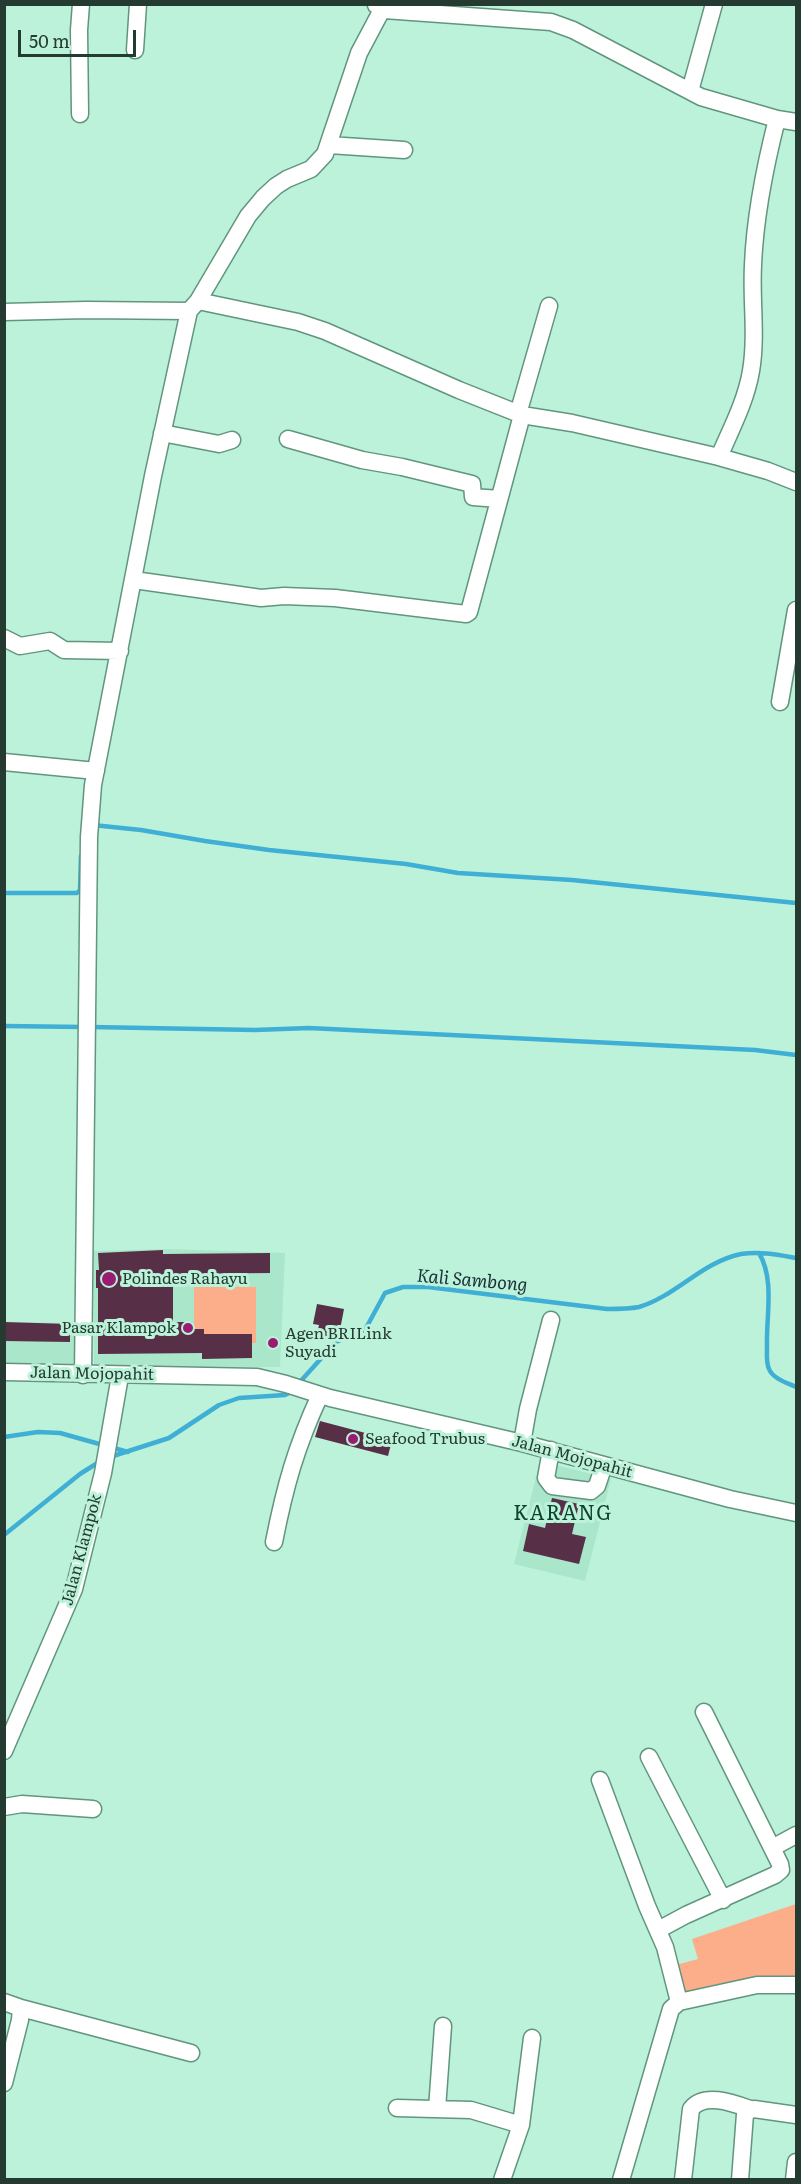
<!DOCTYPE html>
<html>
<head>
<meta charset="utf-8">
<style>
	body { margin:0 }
	#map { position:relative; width:801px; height:2184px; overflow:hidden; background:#bcf2d9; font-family:Literata,serif }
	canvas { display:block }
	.frame { position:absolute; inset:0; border:6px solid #253b31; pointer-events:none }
	.scale { position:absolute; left:18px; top:30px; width:118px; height:27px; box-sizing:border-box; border:3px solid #253b31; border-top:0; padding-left:8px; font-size:18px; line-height:21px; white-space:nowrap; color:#253b31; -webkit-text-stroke:4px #bcf2d9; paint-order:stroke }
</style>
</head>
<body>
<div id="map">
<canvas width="801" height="2184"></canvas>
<div class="frame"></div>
<div class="scale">50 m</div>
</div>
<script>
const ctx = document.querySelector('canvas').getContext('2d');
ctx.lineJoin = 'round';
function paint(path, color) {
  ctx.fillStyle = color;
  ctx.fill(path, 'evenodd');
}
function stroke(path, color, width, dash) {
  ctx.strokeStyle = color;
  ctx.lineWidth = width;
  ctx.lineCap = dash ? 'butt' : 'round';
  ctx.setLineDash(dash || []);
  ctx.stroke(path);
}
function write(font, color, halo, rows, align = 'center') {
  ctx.font = font + ' Literata,serif';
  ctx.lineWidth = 6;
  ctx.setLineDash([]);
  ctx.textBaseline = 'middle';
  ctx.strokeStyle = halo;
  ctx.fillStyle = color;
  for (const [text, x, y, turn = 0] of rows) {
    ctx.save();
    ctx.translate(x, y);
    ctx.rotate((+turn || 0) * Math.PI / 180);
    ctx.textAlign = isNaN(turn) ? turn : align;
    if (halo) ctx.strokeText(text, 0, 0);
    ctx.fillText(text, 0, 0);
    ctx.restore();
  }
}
paint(new Path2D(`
	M168,1249L285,1253L280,1367L94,1366V1251Z
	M5,1322L76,1323V1365L5,1363Z
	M540,1461L611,1479L585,1581L514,1564Z`), '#a9e6ca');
paint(new Path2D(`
	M194,1287H256V1343H194Z
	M796,1904V1979L687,1992L684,1991L676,1965L698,1959L692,1939Z`), '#fcad8a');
stroke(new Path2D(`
	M93,825L141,830L205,841L269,850L406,864L458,873L572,880L796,903
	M4,893H77L80,890L81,856
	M4,1026L83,1027
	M91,1027L255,1030L309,1028L755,1050L796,1055
	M759,1253C775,1280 766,1316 767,1346C767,1353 766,1363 769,1369C773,1379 788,1383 796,1387
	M298,1384L336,1342L365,1330L385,1293L403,1287H428L607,1309C617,1309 629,1309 639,1307C676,1296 702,1262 741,1254C760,1251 779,1255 796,1258
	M4,1437L38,1432L60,1433L128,1452
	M110,1457L169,1438L219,1405L239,1398L285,1395L293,1391
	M4,1535L80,1474L99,1462`), '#3fafd5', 4.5);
paint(new Path2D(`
	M163,1250V1254L270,1253V1273L173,1274V1322H192L193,1329H204V1334H252V1358L202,1359V1353L98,1354V1288H96V1270H99L98,1253Z
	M317,1304L344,1309L339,1335L331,1334L330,1341L316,1339L319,1325L313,1324Z
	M4,1322L70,1324V1342L4,1341Z
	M320,1421L392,1440L388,1456L315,1437Z
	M552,1498L579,1504L572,1534L586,1537L579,1564L523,1551L529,1524L545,1528Z`), '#573047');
const minor = new Path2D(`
	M376,5L384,10L551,22L573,30L701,97L777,119L796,122
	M135,50L138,4
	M690,91L714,4
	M80,114L79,30L81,4
	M329,145L404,150
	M198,301L298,322L325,331L459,390L522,415L572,423L719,457L768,471L796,482
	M4,312L86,310L189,311
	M518,414L549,306
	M162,433L219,444L232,440
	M288,439L362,460L402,467L472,484L473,497L499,499
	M719,457C731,429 746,401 751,371C757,335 751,300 753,265C755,216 765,166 777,119
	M134,580L261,598L284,596L335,598L466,614L469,612L522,415
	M4,638L20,646L50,641L64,650L120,651
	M780,702L796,610
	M4,762L96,771
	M4,1372L257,1377L286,1384L330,1398L522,1443L730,1499L796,1513
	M83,1375L89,837L93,785L153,476L189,311L198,301L248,216L263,198L276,186L287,179L311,169L325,154L359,53L385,4
	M522,1443L528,1409L551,1320
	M551,1450L546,1478L552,1486L591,1491L597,1486L604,1465
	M274,1542C285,1486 296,1447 320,1395
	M4,1751L74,1589L103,1473L120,1376
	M649,1757L723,1900
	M600,1780L647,1906L665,1947L679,2002
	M4,1807L22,1804L93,1809
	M772,1848L796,1835
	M658,1930L686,1915L775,1875L781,1870L780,1864L704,1712
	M4,2002L21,2008L20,2020L4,2083
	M21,2008L191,2053
	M397,2108L471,2110L521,2125
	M437,2109L443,2026
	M502,2180L521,2125L532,2038
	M621,2180L671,2009L679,2002L757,1985H796
	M683,2180L691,2109C704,2092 733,2103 750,2109
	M740,2180L745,2114L747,2111L754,2109L796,2115
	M794,2180L796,2162`);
stroke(minor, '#61957e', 19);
stroke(minor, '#fff', 16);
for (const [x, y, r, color] of [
	[109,1279,8,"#9a1c72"],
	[188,1328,6,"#9a1c72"],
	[273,1343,6,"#9a1c72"],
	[353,1439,6,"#9a1c72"]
]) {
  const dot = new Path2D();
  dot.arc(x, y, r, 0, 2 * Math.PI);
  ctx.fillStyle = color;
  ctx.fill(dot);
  stroke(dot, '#bcf2d9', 2);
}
write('16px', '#253b31', '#bcf2d9', [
	["Polindes Rahayu",122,1279],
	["Pasar Klampok",176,1328,"right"],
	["Agen BRILink",285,1334],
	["Suyadi",285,1352],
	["Seafood Trubus",365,1439]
], 'left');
write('16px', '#253b31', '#bcf2d9', [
	["Jalan Mojopahit",92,1374,1],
	["Jalan Mojopahit",572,1457,15],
	["Jalan Klampok",82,1550,-75]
]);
write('italic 18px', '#183039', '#bcf2d9', [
	["Kali Sambong",472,1281,5]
]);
ctx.letterSpacing = '1.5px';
write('20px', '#0d4431', '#bcf2d9', [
	["KARANG",563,1514]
]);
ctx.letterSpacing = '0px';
</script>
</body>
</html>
